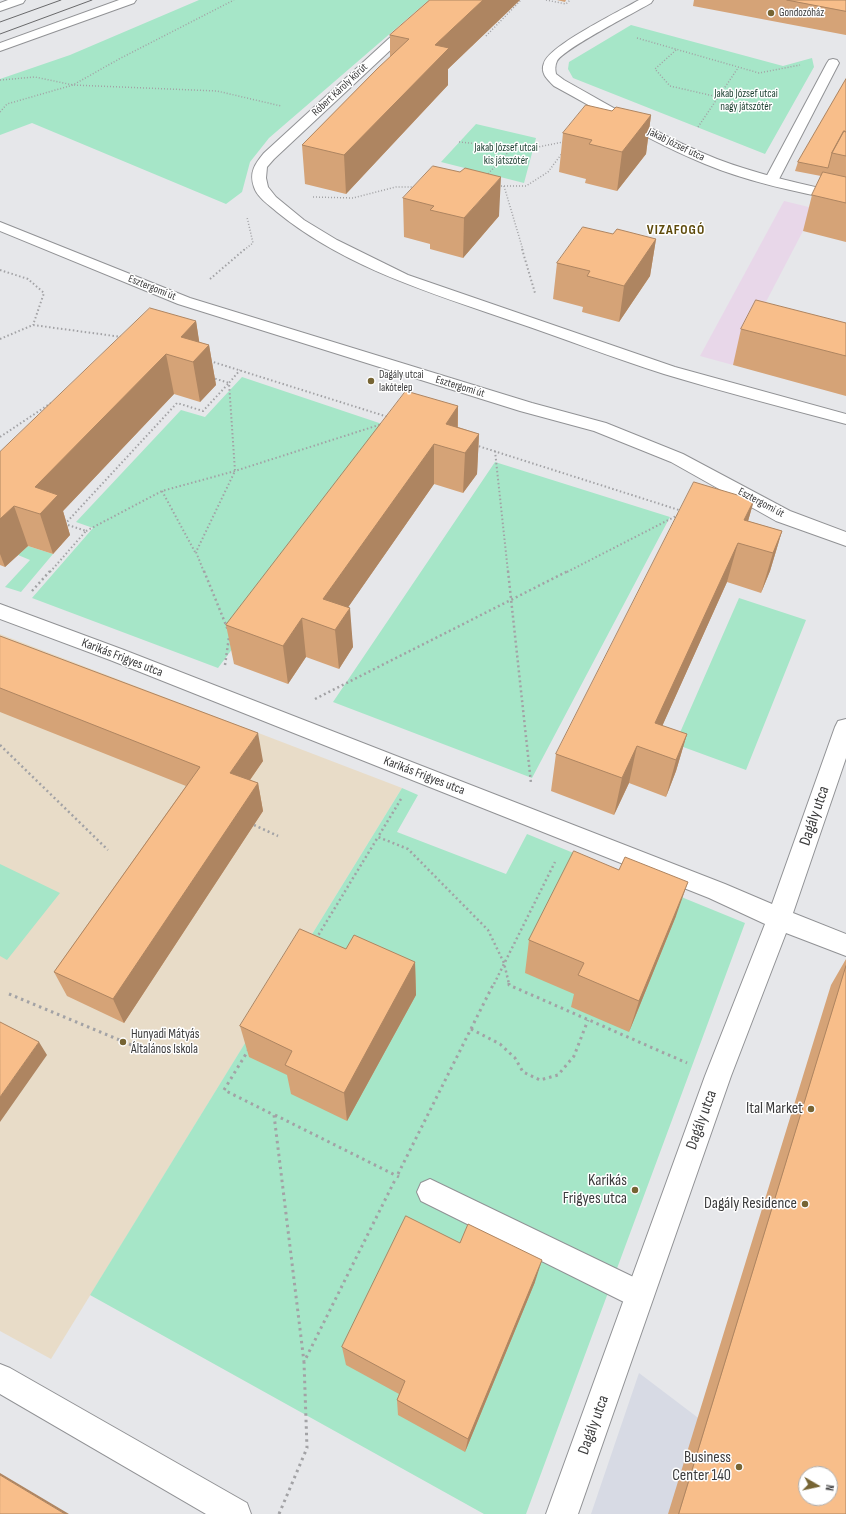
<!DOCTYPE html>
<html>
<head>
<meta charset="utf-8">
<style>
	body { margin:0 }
	#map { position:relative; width:846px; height:1514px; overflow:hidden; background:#e6e7ea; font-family:"Sofia Sans Condensed",sans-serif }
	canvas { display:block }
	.north { position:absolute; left:798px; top:1466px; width:40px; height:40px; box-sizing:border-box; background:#fff; border:1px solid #b1b1b1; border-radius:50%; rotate:99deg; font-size:11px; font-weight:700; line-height:16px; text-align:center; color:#3c3c3d }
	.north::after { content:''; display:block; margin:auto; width:14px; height:18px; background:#766433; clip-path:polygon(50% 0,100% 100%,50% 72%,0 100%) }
</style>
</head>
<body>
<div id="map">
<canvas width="846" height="1514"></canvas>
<div class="north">N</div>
</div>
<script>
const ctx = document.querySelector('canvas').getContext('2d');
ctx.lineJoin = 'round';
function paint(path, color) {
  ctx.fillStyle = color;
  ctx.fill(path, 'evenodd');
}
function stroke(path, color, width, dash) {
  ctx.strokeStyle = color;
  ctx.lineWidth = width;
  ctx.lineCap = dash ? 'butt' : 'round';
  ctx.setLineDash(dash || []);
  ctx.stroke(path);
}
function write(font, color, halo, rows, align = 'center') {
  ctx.font = font + ' "Sofia Sans Condensed",sans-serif';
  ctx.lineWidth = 3;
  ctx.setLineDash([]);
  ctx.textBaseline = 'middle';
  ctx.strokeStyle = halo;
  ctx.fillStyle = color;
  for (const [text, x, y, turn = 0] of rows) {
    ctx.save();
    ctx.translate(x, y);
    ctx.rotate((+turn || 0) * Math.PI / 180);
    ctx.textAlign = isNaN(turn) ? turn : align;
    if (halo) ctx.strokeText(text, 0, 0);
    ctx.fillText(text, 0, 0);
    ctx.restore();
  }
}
paint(new Path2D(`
	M639,1373L697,1417L809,1474H806V1498H830L846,1514H591Z`), '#d7dae4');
paint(new Path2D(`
	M784,201L813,208L803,231L733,365L700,356Z`), '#e8d7e9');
paint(new Path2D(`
	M0,634L402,788L51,1359L0,1331Z`), '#e8dcc8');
paint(new Path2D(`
	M199,0H429L269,138L250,162L242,192L226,204L32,123L0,135V79L70,55Z
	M631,25L783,66L812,58L814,67L765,154L573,78L568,69L569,62Z
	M476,124L536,138L524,183L441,162Z
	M242,377L397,429L218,668L32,598L93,528L76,522L181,410L205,417Z
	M495,462L670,517L532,778L333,702Z
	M28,546L53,554L21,592L5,587L30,560L18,555Z
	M739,598L806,620L746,770L675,744Z
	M402,788L418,795L397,832L506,874L527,834L745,923L526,1514H484L90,1295Z
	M0,864L60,893L7,960L0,956Z`), '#a6e6c8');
const lane = new Path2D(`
	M431,0H444L274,159L267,167L266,178L268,187L276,197L304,220L337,240L408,275L675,367L846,414V424C785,408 724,392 664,374C613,358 563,338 512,321C431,293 344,267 277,212C269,205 257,197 254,187C249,172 255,164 264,153Z
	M833,59L837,60L839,63L778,181L776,184H766L764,181L827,63L829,60Z
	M430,1179L650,1285L654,1295L650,1305L640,1309L630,1305L421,1201L417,1192L421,1183Z
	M0,1364L10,1368L247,1503L251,1514H206L0,1394Z`);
const street = new Path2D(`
	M639,0H653L651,3C634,13 565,48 557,61C555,65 555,70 556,74L564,80C614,108 664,138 717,159C759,175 802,184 846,194V202C798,192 751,183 705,164C653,143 604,113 554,86C547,79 540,73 544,63C550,45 620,11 639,0Z
	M0,222L190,298L532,403L606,423L683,454L790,511L846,532V546L776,521L671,462L594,431L520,411L178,304L0,231Z
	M0,604L124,650L725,884L772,904L835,727L838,721L846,719V758L793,913L846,934V956L786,933L731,1076L578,1514H546L705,1076L765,924L709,898L110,660L0,619Z`);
const primary = new Path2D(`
	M8,0H25L23,3L0,11V3Z
	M119,0H136L134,3L0,51V43Z`);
stroke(lane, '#919295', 2);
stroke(street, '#919295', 2);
stroke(primary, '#919295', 2);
stroke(new Path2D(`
	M546,0L566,4L570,0
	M486,36L521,0
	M637,38L759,73L800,65
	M676,50L655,69L670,86L718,97
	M0,80L35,77L73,85L217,91L281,106
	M0,112L7,104L73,85L119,59L234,0
	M698,127L738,68
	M459,142L512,147
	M486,176L513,147L533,148L563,142
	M498,186H526L548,172L563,152
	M504,186L523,250
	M313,197L353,198L396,187H415
	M244,250L253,243L247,217`), '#a2a2a5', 1.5, [1, 2]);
stroke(new Path2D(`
	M522,249L535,293
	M0,270L28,279L44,293L33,325
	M210,279L245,249
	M0,339L33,325L122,337
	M210,361L388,417
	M0,437L51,403
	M475,445L682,511
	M495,451L508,572
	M162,491L195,552
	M86,531L162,491L235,471L382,424
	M50,572L86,531L65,524L177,403L203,411L229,383L213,378
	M204,572L196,552L235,471L229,383L240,370
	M567,572L680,514`), '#a2a2a5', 2, [1.5, 2.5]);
stroke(new Path2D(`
	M204,571L228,630
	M508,571L531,783
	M32,591L50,571
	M225,665L229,637
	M315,699L568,571
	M0,745L108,850
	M401,799L378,837L408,849L488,930L504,963L509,984
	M254,825L278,836
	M316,939L378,837
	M494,984L555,862`), '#a2a2a5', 2.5, [2, 3]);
stroke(new Path2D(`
	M509,983V985L687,1063
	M9,994L141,1049
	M471,1029L500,1044L515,1058L523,1072L540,1080L558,1075L574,1056L588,1020
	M249,1049L224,1090L274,1115L304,1362
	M275,1115L399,1177
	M398,1174L494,983
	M279,1514L307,1448L304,1362L395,1180`), '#a2a2a5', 3, [2.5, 4]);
paint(lane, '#fff');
paint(street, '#fff');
paint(primary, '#fff');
stroke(new Path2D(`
	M0,22L61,0
	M0,34L92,0`), '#69696b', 1);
paint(new Path2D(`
	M430,0H520L448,69V85L346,194L305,184L302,145L390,57V35Z
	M557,0H566L565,2Z
	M694,0H846V35L693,6Z
	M846,79V242L803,231L812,195L821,176L795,171L798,162Z
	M612,111L651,115L646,154L617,191L585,183L586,179L559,172L563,133Z
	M403,198L499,216L463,258L430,249V244L404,237Z
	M613,234L656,239L650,276L619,322L582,312L583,307L553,299L557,263Z
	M196,321L199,342L209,345L216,385L200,402L174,394L63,511L70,535L53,554L28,546L5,567L0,565V452Z
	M846,323V396L733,365L741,329Z
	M458,406V427L479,434L477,474L463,493L434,484L348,607L353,647L339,669L306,657L288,684L234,664L226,625Z
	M754,500L748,521L782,531L770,571L761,593L727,582L662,726L687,734L676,771L666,797L629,783L614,815L551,791L556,754Z
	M0,636L263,761L250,780L258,783L263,811L124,1023L67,996L54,972L186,786L0,712Z
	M676,916L629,1032L571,1007L574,994L525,973L529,940Z
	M846,959V1514H668L831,985Z
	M415,962L416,995L347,1121L291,1094L287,1075L249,1057L240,1026Z
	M460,1243L535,1282L465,1452L398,1415L397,1400L399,1394L346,1365L342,1347Z`), '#d5a377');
paint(new Path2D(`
	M483,0H520L448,69V85L346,194L344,155L435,45Z
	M651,115L646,154L617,191L622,152Z
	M501,177L499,216L463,258L464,218Z
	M656,239L650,276L619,322L624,286Z
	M196,321L201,353L209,345L216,385L200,402L193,362L181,337Z
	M166,354L174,394L63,511L70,535L53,554L40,514L35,487Z
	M458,406L457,447L446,424Z
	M479,434L477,474L463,493L465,453Z
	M434,444V484L333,629L323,599Z
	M754,500L743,539L744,520Z
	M14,506L28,546L5,567L0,554V519Z
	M782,531L770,571L761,593L773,553Z
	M738,543L727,582L651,751L655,723Z
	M350,608L353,647L339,669L335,630Z
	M302,618L306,657L288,684L283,646Z
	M258,733L263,761L236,800L230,773Z
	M687,734L676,771L666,797L676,760Z
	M637,746L629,783L614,815L622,778Z
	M258,783L263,811L124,1023L113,999Z
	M688,882L676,916L629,1032L639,1001Z
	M415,962L416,995L347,1121L344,1093Z
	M39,1042L47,1055L0,1122V1097Z
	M542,1260L535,1282L465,1452L468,1439Z
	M0,1473L69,1514H65L0,1475Z`), '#ae8561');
const building = new Path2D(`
	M430,0H483L435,45L449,48L344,155L302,145L378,68L409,39L390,35Z
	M787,0H846V11Z
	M846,79V132L844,131L832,153L828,168L798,162Z
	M586,105L612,111L616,107L651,115L622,152L589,144L592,140L563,133Z
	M844,131L846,132V156L832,153Z
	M433,166L460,172L465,168L501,177L464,218L430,210L434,206L403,198Z
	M823,172L846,177V203L812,195Z
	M583,227L613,234L617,229L656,239L624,286L587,276L590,271L557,263Z
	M756,300L846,323V356L741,329Z
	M150,308L196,321L181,337L209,345L193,362L166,354L35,487L58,495L40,514L14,506L0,519V452Z
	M406,391L458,406L446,424L479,434L465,453L434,444L323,599L350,608L335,630L302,618L283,646L226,625Z
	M694,482L754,500L744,520L782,531L773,553L738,543L655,723L687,734L676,760L637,746L622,778L556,754Z
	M0,636L258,733L230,773L258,783L113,999L54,972L200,767L0,688Z
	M574,851L619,870L625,857L688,882L639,1001L578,975L584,963L529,940Z
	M300,929L346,949L354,935L415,962L344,1093L285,1065L292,1051L240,1026Z
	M846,966V1514H679ZM806,1474H830V1498H806Z
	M0,1022L39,1042L0,1097Z
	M406,1216L460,1243L468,1224L542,1260L468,1439L397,1400L405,1381L342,1347Z
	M0,1475L65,1514H0Z`);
paint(building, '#f8be8a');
stroke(building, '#ae8561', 1);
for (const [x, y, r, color] of [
	[771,13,4,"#766433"],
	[371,381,4,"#766433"],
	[123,1042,4,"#766433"],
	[811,1109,4,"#766433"],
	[635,1190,4,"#766433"],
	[805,1204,4,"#766433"],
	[739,1467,4,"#766433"]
]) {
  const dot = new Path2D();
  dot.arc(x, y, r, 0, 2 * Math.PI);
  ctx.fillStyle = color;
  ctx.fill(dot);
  stroke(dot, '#fff', 1.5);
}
write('11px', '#3c3c3d', '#fff', [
	["Gondozóház",779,13],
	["Dagály utcai",379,375],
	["lakótelep",379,388]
], 'left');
write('11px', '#3c3c3d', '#fff', [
	["Róbert Károly körút",340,90,-43],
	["Jakab József utca",676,145,26],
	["Esztergomi út",152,288,22],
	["Esztergomi út",460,387,17],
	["Esztergomi út",761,503,28]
]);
write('11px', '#1a3e2f', '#fff', [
	["Jakab József utcai",746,94],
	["nagy játszótér",746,107],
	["Jakab József utcai",506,148],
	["kis játszótér",506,161]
]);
write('13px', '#3c3c3d', '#fff', [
	["Karikás Frigyes utca",122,658,21],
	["Karikás Frigyes utca",424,776,21]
]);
write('13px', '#3c3c3d', '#fff', [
	["Hunyadi Mátyás",131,1035],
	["Általános Iskola",131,1050]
], 'left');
ctx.letterSpacing = '1px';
write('bold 14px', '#5e4b0c', '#fff', [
	["VIZAFOGÓ",676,230]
]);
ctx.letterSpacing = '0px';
write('16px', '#3c3c3d', '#fff', [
	["Dagály utca",815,816,-71],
	["Dagály utca",702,1120,-70],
	["Dagály utca",594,1425,-70]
]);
write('16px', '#3c3c3d', '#fff', [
	["Ital Market",803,1109],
	["Karikás",627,1181],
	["Frigyes utca",627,1199],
	["Dagály Residence",797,1204],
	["Business",731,1458],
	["Center 140",731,1476]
], 'right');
</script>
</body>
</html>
